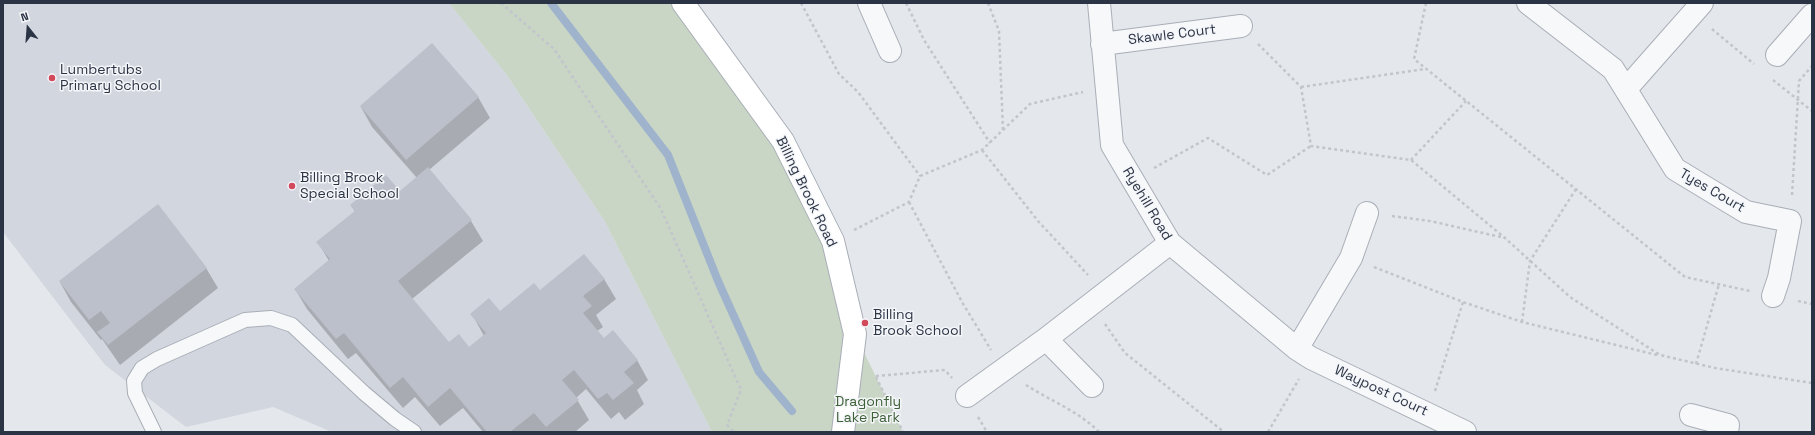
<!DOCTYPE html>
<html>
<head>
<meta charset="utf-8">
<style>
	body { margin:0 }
	#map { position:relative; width:1815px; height:435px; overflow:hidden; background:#e4e7ec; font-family:"Space Grotesk",sans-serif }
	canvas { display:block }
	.frame { position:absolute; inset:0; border:4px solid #2b3445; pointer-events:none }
	.north { position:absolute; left:8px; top:8px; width:40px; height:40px; -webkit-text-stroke:3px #f4f6f9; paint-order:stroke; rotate:343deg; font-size:11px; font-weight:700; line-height:16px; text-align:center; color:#2b3445 }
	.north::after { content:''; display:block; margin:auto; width:14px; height:18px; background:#2b3445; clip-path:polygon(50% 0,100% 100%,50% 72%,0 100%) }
</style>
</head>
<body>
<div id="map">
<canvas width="1815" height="435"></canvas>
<div class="frame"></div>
<div class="north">N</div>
</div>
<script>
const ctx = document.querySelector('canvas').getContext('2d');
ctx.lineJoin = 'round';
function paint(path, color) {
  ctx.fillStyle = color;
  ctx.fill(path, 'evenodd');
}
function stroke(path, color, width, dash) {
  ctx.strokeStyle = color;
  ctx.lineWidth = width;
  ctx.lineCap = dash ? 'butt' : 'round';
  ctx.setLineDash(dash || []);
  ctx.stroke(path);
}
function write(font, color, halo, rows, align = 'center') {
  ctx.font = font + ' "Space Grotesk",sans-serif';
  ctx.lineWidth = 3;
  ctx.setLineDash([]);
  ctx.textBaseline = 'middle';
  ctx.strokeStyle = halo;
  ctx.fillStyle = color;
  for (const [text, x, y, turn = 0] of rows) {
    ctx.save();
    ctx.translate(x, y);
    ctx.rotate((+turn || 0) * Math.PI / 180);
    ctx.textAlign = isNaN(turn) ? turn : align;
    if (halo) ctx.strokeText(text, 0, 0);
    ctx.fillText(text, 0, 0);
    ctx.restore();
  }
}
paint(new Path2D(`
	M3,3H449L506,74L604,220L712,432H332L273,407L186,427L105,365L3,232Z`), '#d2d6de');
paint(new Path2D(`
	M449,3H683L783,141L833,241L855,334L903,432H712L604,220L506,74Z`), '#c9d6c5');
paint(new Path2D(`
	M478,97L490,118L429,170L471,221L483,241L412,299L449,344L469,348L484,336L472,314L500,312L540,292L604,279L616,299L596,315L603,327L597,331L604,339L637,360L648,380L637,390L644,404L625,420L619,412L611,419L586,389L576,398L589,420L575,432H483L463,408L440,426L415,397L403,408L356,353L348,359L307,309L295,289L329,261L318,242L355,212L351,205L399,193L417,178L372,127L361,107Z
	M206,268L218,288L120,365L102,339L101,340L71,302L60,282Z`), '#0003');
stroke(new Path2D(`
	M551,3L668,155L718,281L759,372L792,411`), '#9fb4cc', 8);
paint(new Path2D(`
	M432,43L479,97L406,160L360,106Z
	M428,167L472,220L398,281L449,342L459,334L469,347L486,333L470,314L489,298L500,311L534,283L540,290L584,254L605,279L583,296L592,306L583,313L604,338L613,330L638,360L624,372L634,383L613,400L607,393L598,399L574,370L562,380L579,400L546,427L534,413L510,432H487L450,388L428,407L403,377L390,388L344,333L336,339L294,289L330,259L316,242L355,211L350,205L386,175L400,191Z
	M158,204L207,268L108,345L97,332L110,323L101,311L89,320L59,281Z`), '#bbc0ca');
const lane = new Path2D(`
	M154,432L135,393L134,381L142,368L157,359L245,320L271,318L292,325L364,393L395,419L414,432`);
const street = new Path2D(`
	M869,3L890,51
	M1099,3L1112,145L1170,243L1297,349L1311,358L1465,432
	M1528,3L1613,69L1675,169L1746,212L1790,221L1779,278L1773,296
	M1102,44L1241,26
	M1777,55L1812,15
	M1626,89L1702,3
	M1046,339L1092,386
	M1297,349L1351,258L1367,213
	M967,396L1046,339L1170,243
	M1691,415L1728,425L1727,432`);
const secondary = new Path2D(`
	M683,3L783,141L833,241L855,334L843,432`);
stroke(lane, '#a9aeb7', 16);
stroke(street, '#a9aeb7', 24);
stroke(secondary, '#a9aeb7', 24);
stroke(new Path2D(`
	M501,3L554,49L661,209L741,390L727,425L734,432
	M801,3L839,74L858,92L920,176
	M906,3L924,40L990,143
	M988,3L999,31L1003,130
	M1426,3L1414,59L1685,277L1750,291
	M1712,29L1754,64
	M1258,44L1301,87L1311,146L1411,160L1505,238L1570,297L1660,355L1715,368L1812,383
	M1773,80L1812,111
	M1301,87L1425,69
	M982,150L1038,221L1088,275
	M1411,160L1466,101
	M1154,168L1208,138L1267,175L1311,146
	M1792,195L1799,81L1812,66
	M909,202L962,302L991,350
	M1392,216L1430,221L1505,238
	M854,230L909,202L920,176L982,150L1030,104L1083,92
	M1374,267L1463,302L1522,322L1657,355
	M1798,301L1812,304
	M1522,322L1530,261L1576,189
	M1105,324L1125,353L1224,432
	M1696,364L1719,284
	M876,376L945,370L952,378
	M876,377L903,432
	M1026,385C1049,400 1080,412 1099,432
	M1435,391L1463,302
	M978,417L987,432
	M1268,432L1299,379`), '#c2c5cb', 2.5, [3, 3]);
stroke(lane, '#f7f8fa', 14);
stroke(street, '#f7f8fa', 22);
stroke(secondary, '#fff', 22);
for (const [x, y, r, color] of [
	[52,78,4,"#d1495b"],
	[292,186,4,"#d1495b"],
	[865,323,4,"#d1495b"]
]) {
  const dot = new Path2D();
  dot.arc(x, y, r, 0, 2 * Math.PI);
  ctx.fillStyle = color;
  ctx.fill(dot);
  stroke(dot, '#f4f6f9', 1.5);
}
write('14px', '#2b3445', '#f4f6f9', [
	["Skawle Court",1172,35,-7],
	["Tyes Court",1712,191,30],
	["Billing Brook Road",806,192,64],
	["Ryehill Road",1147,204,59],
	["Waypost Court",1381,391,25]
]);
write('14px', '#2b3445', '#f4f6f9', [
	["Lumbertubs",60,70],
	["Primary School",60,86],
	["Billing Brook",300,178],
	["Special School",300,194],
	["Billing",873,315],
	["Brook School",873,331]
], 'left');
write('14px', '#3f6138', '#f4f6f9', [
	["Dragonfly",868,402],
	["Lake Park",868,418]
]);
</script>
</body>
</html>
